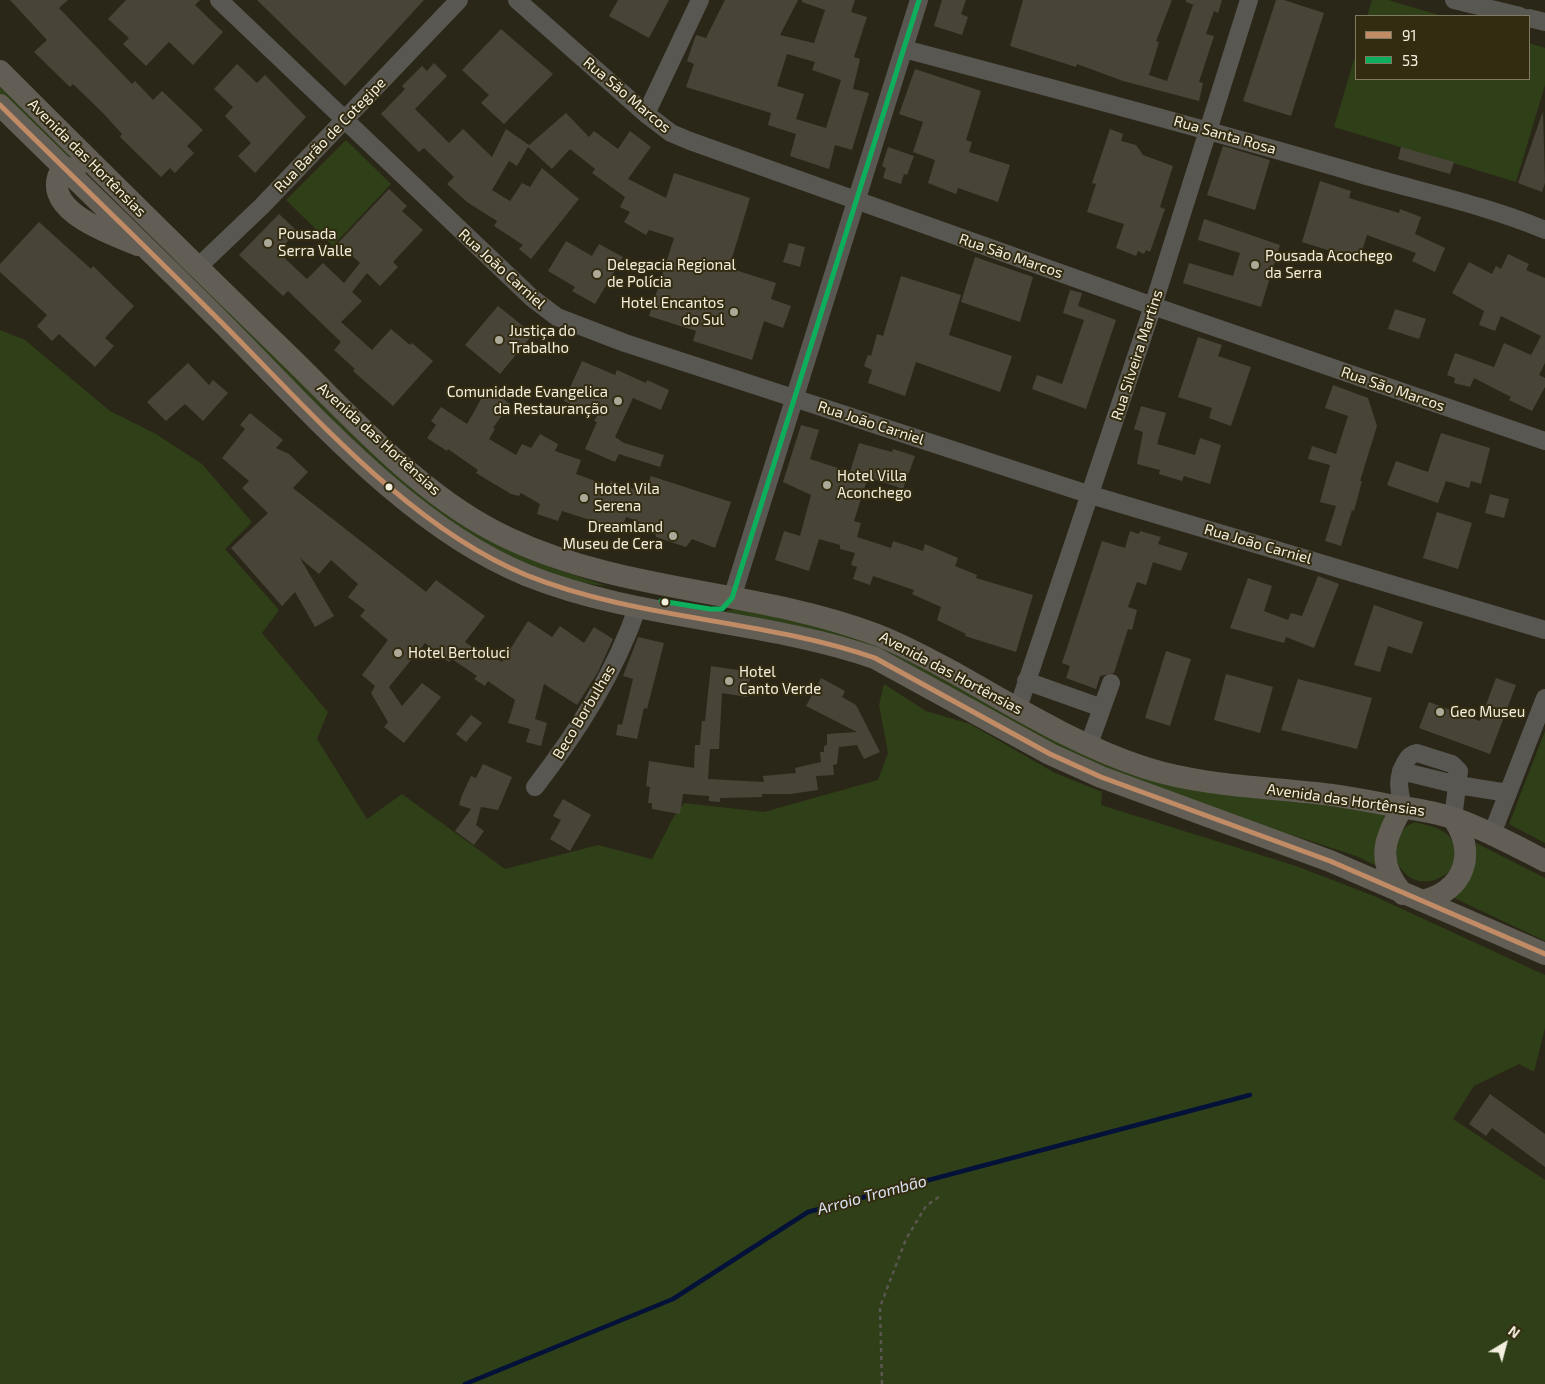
<!DOCTYPE html>
<html>
<head>
<meta charset="utf-8">
<style>
	body { margin:0 }
	#map { position:relative; width:1545px; height:1384px; overflow:hidden; background:#2b2718; font-family:"Exo 2",sans-serif }
	canvas { display:block }
	.legend { position:absolute; left:1355px; top:15px; width:175px; height:65px; box-sizing:border-box; background:#332c10; border:1px solid #807a63; margin:0; padding:6px 9px; list-style:none; font-size:15px; color:#f3efdf }
	.legend li { display:flex; align-items:center; gap:10px; height:25px }
	.legend b { width:25px; border:1px solid #807a63 }
	.north { position:absolute; left:1480px; top:1319px; width:50px; height:50px; -webkit-text-stroke:4px #332c10; paint-order:stroke; rotate:37deg; font-size:14px; font-weight:700; line-height:20px; text-align:center; color:#f3efdf }
	.north::after { content:''; display:block; margin:auto; width:18px; height:22px; background:#f3efdf; clip-path:polygon(50% 0,100% 100%,50% 72%,0 100%) }
</style>
</head>
<body>
<div id="map">
<canvas width="1545" height="1384"></canvas>
<ul class="legend">
<li><b style="height:6px;background:#c18c65"></b>91</li>
<li><b style="height:6px;background:#0daf5c"></b>53</li>
</ul>
<div class="north">N</div>
</div>
<script>
const ctx = document.querySelector('canvas').getContext('2d');
ctx.lineJoin = 'round';
function paint(path, color) {
  ctx.fillStyle = color;
  ctx.fill(path, 'evenodd');
}
function stroke(path, color, width, dash) {
  ctx.strokeStyle = color;
  ctx.lineWidth = width;
  ctx.lineCap = dash ? 'butt' : 'round';
  ctx.setLineDash(dash || []);
  ctx.stroke(path);
}
function write(font, color, halo, rows, align = 'center') {
  ctx.font = font + ' "Exo 2",sans-serif';
  ctx.lineWidth = 4;
  ctx.setLineDash([]);
  ctx.textBaseline = 'middle';
  ctx.strokeStyle = halo;
  ctx.fillStyle = color;
  for (const [text, x, y, turn = 0] of rows) {
    ctx.save();
    ctx.translate(x, y);
    ctx.rotate((+turn || 0) * Math.PI / 180);
    ctx.textAlign = isNaN(turn) ? turn : align;
    if (halo) ctx.strokeText(text, 0, 0);
    ctx.fillText(text, 0, 0);
    ctx.restore();
  }
}
paint(new Path2D(`
	M1372,0H1388L1442,16H1367Z
	M1529,43L1545,48V85L1516,182L1334,127L1356,53V79H1529Z
	M0,84L83,166L62,157L0,94Z
	M346,140L391,184L333,246L286,200Z
	M152,244L198,276L519,554L553,568L607,586C482,575 381,467 296,384C248,337 200,290 152,244Z
	M0,330L25,340L110,411L156,434L202,464L252,522L225,549L279,610L262,633L328,712L317,739L367,819L402,794L505,869L598,845L652,859L673,818L684,803L764,812L878,780L888,753L879,705L884,684L926,711L970,724L1055,773L1102,792L1101,805L1296,866L1374,896L1545,975V1028L1534,1072L1519,1064L1474,1086L1453,1119L1545,1180V1384H0Z
	M737,608L818,625L876,643L1036,729L1311,801L1393,815L1379,867L1356,856L1314,842L1206,809L1066,752L922,672L724,612Z
	M1545,731V843L1509,824Z
	M1415,822C1437,828 1458,831 1454,858C1454,864 1452,870 1446,874C1405,903 1372,839 1415,822Z
	M1476,843L1545,878V941L1448,895L1474,858Z`), '#2f3f17');
stroke(new Path2D(`
	M465,1384L673,1299L808,1212L1250,1095`), '#041138', 4.5);
paint(new Path2D(`
	M10,0H68L59,8L132,84L135,81L153,100L162,91L203,130L187,146L194,153L175,173L170,168L161,177L120,137L122,134L103,113L73,84L70,87L34,52L47,40Z
	M126,0H200L195,5L223,32L193,65L169,42L146,66L123,44L129,38L108,19Z
	M257,0H424L345,86Z
	M618,0H669L649,38L609,16Z
	M725,0H798L780,35L814,43L825,10L802,2V0H855L851,12L867,17L854,57L860,59L853,89L869,93L852,150L835,145L829,169L790,156L796,134L768,125L771,113L686,87L694,64L687,61L696,35L706,38ZM787,54L815,62L812,70L841,80L826,128L796,119L804,94L777,86Z
	M942,0H966L961,14L968,17L962,35L934,26Z
	M1023,0H1172L1156,41L1159,42L1149,75L1167,81L1193,5L1197,6L1186,2V0H1222L1218,13L1214,11L1206,34L1214,36L1199,82L1203,83L1199,101L1123,81L1077,64L1076,67L1010,46Z
	M1276,0H1284L1324,13L1291,116L1243,101Z
	M501,29L553,74L504,124L481,103L489,95L462,70Z
	M434,63L447,76L415,109L449,143L463,129L492,157L506,129L529,145L566,113L589,137L594,131L618,149L630,131L651,147L628,179L666,198L674,173L750,198L729,268L776,283L771,299L791,306L783,328L764,321L752,360L693,341L696,331L649,316L674,238L649,230L646,235L624,222L630,212L620,207L625,197L592,173L595,169L570,149L552,169L528,147L517,166L509,161L492,190L510,201L522,183L530,187L542,168L579,199L531,259L519,249L523,245L494,226L497,221L467,202L447,184L454,177L424,148L419,152L381,114L405,89L402,86L422,66L427,71Z
	M237,64L257,83L265,75L306,117L255,173L238,156L251,143L225,116L233,107L214,89Z
	M915,69L981,91L966,140L972,142L969,152L1010,165L998,202L958,188L956,194L928,183L935,160L913,152L923,122L899,114Z
	M1543,111L1545,183L1542,192L1518,183Z
	M1110,129L1123,134L1121,141L1136,145L1143,155L1173,166L1160,207L1165,209L1150,252L1146,250L1144,254L1138,251L1136,256L1116,248L1124,224L1087,212L1096,184L1092,183Z
	M1223,146L1270,160L1255,210L1207,195Z
	M888,147L914,156L907,175L904,174L901,184L883,178L886,168L882,166Z
	M1401,147L1454,162L1450,174L1398,159Z
	M1320,181L1351,191L1349,198L1399,213L1400,209L1421,217L1415,234L1445,248L1435,272L1412,261L1416,253L1367,235L1359,260L1302,242Z
	M389,189L407,206L402,211L423,230L393,262L398,267L380,286L367,273L352,292L362,301L341,322L372,350L391,329L410,345L412,343L433,361L393,406L353,371L355,369L334,350L341,342L288,291L283,296L239,255L279,214L297,231L278,252L307,279L323,263L344,283L360,263L338,243Z
	M1204,219L1280,245L1261,307L1183,283L1189,263L1233,276L1240,253L1198,240Z
	M39,222L91,269L93,266L134,306L105,338L114,346L95,367L59,334L52,341L37,326L47,315L0,272V264Z
	M566,241L592,256L599,244L623,257L595,304L572,291L575,287L548,271Z
	M789,243L805,247L800,267L783,262Z
	M1508,254L1529,264L1526,270L1545,278V363L1539,375L1545,378V387L1532,411L1509,400L1511,397L1474,378L1470,387L1454,383L1455,378L1447,375L1455,353L1494,367L1504,343L1531,355L1541,336L1501,316L1495,331L1479,325L1484,311L1452,293L1469,262L1492,274L1496,266L1501,269Z
	M975,257L1033,277L1020,322L961,302Z
	M901,276L961,295L949,335L1012,356L1000,392L916,362L905,396L868,383L872,370L864,366L868,355L871,356L877,334L883,336Z
	M1070,290L1082,293L1078,306L1116,320L1086,409L1032,389L1037,375L1062,384L1084,320L1063,313Z
	M498,306L533,334L500,374L465,345Z
	M1395,309L1426,319L1419,339L1388,329Z
	M1198,337L1222,345L1218,356L1251,367L1231,426L1209,418L1212,408L1178,397Z
	M582,361L615,375L617,370L646,383L647,380L669,390L661,410L633,398L615,437L624,443L664,455L660,467L619,454L615,462L585,449L597,422L594,421L597,416L564,401Z
	M188,363L209,385L213,380L228,393L203,421L185,404L166,421L147,402Z
	M1333,385L1368,398L1377,426L1360,481H1362L1354,511L1352,510L1341,546L1325,541L1336,506L1320,502L1330,465L1308,459L1312,446L1336,454L1348,416L1325,408Z
	M488,387L510,404L493,428L495,429L489,439L516,455L522,444L531,448L540,434L558,444L555,451L581,460L576,474L609,486L611,481L645,493L651,476L731,502L715,548L692,539L686,547L656,537L654,527L626,517L621,530L562,511L558,521L537,514L540,504L521,493L519,496L511,494L476,473L478,470L448,449L447,451L427,438L436,425L431,421L441,407L467,424Z
	M1141,406L1166,413L1157,444L1195,455L1200,438L1221,445L1210,484L1184,476L1182,481L1159,474L1160,470L1137,464L1143,432L1134,429Z
	M250,413L283,440L276,448L289,454L308,472L293,488L426,592L436,580L485,616L465,642L484,655L486,652L502,662L528,621L552,637L560,626L584,643L594,627L613,639L598,672L577,705L544,684L535,719L547,723L541,746L526,742L530,729L508,723L515,700L488,681L485,686L474,679L477,676L452,659L449,662L425,643L389,687L402,706L422,683L441,697L404,743L384,727L388,722L371,693L375,686L362,675L388,640L360,616L365,610L348,597L358,584L331,560L319,574L300,558L334,616L315,627L295,592L282,606L231,548L268,513L242,488L249,481L222,458L245,429L240,425Z
	M801,425L819,430L810,459L850,472L859,443L892,452L893,449L915,456L903,489L868,477L854,521L861,523L857,537L891,548L893,541L923,551L925,544L958,558L955,566L977,575L976,578L1033,595L1016,652L965,636L966,634L937,620L941,607L912,594L914,590L873,576L870,585L853,579L857,567L851,565L855,553L840,549V545L819,539L809,571L775,560L784,531L800,536L811,495L783,482Z
	M1441,433L1490,448L1481,484L1471,481L1469,488L1446,481L1438,503L1387,485L1396,461L1428,472Z
	M1490,494L1509,499L1504,518L1485,513Z
	M1437,512L1472,523L1458,569L1423,558Z
	M1130,531L1139,534L1140,531L1161,537L1158,544L1188,553L1181,571L1153,562L1146,585L1137,582L1128,607L1137,610L1132,630L1128,629L1114,673L1100,676L1096,689L1066,678L1070,666L1062,663L1102,541L1125,548Z
	M1318,576L1339,584L1314,648L1286,637L1284,643L1230,628L1248,578L1272,586L1264,611L1288,620L1291,613L1302,616Z
	M1374,605L1423,622L1412,654L1388,646L1380,672L1354,665Z
	M638,637L664,643L647,709L644,708L637,739L616,735L618,724L622,725L633,679L623,676Z
	M1166,651L1191,659L1170,726L1145,718Z
	M711,666L751,672L747,697L722,693L719,749H710L708,779L764,782L763,776L796,773L795,768L821,762L820,752H824V746L827,745V734L857,732L806,706L821,678L845,691L842,697L856,705L880,752L864,759L857,745L839,747L837,764L833,765L834,775L816,776L818,790L790,794H762V797L720,798V802L709,801V796L683,794L680,814L652,809V803H648L650,787L646,786L649,761L694,768L695,745H700L702,721H705Z
	M1226,674L1273,687L1260,733L1214,720Z
	M1496,678L1516,685L1490,754L1419,728L1429,702L1480,721Z
	M1298,679L1372,698L1357,749L1281,730Z
	M471,715L482,723L466,742L456,734Z
	M483,764L512,777L498,810L481,807L476,825L484,831L474,845L455,831L471,809L459,805L462,795L471,776L476,778Z
	M563,799L591,815L570,851L550,839L561,820L553,816Z
	M1490,1094L1545,1134V1167L1492,1128L1486,1136L1469,1124Z`), '#484438');
stroke(new Path2D(`
	M882,1384L880,1307L906,1239L926,1206L940,1196`), '#5a5750', 2.5, [4, 4]);
stroke(new Path2D(`
	M219,0L532,298L557,317L625,343L1091,495L1545,630
	M517,0L646,114L671,133L690,141L1153,306L1545,441
	M1454,0L1520,16
	M1529,18L1545,22
	M904,49C1056,89 1209,130 1360,174C1422,192 1485,205 1545,230
	M646,114L700,0
	M198,267L262,206L459,0
	M732,598L919,0
	M1026,681L1102,708
	M1018,708L1153,306L1249,0
	M1089,744L1111,683
	M1401,771L1458,785L1508,793
	M535,787C578,731 615,673 638,606
	M1403,807C1399,790 1396,779 1405,763C1408,757 1411,754 1417,753L1452,764L1459,771L1453,818
	M1492,834L1545,698`), '#595752', 18);
stroke(new Path2D(`
	M0,71C95,166 191,261 288,355C355,420 422,498 508,538C625,593 753,589 872,633C900,643 927,658 953,672C1015,707 1078,746 1146,768C1206,787 1271,787 1332,795C1353,798 1374,802 1394,806C1415,809 1436,812 1456,819C1487,830 1516,846 1545,861
	M0,105C74,178 149,250 222,323C311,412 409,527 526,575C638,620 762,619 875,658L1050,754L1101,777L1330,861L1545,954
	M75,170L63,167C35,209 111,234 138,245
	M1403,807C1383,839 1376,863 1403,894
	M1423,901C1465,890 1477,853 1453,818`), '#625e56', 22);
stroke(new Path2D(`
	M0,105C74,178 149,250 222,323C311,412 409,527 526,575C638,620 762,619 875,658L1050,754L1101,777L1330,861L1545,954`), '#c18c65', 5);
stroke(new Path2D(`
	M661,601L710,609H722L732,598L919,0`), '#0daf5c', 5);
for (const [x, y, r, color] of [
	[268,243,5,"#ada999"],
	[1255,265,5,"#ada999"],
	[597,274,5,"#ada999"],
	[734,312,5,"#ada999"],
	[499,340,5,"#ada999"],
	[618,401,5,"#ada999"],
	[827,485,5,"#ada999"],
	[389,487,4.5,"#f3efdf"],
	[584,498,5,"#ada999"],
	[673,536,5,"#ada999"],
	[665,602,4.5,"#f3efdf"],
	[398,653,5,"#ada999"],
	[729,681,5,"#ada999"],
	[1440,712,5,"#ada999"]
]) {
  const dot = new Path2D();
  dot.arc(x, y, r, 0, 2 * Math.PI);
  ctx.fillStyle = color;
  ctx.fill(dot);
  stroke(dot, '#332c10', 2);
}
write('15px', '#f3efdf', '#332c10', [
	["Rua São Marcos",627,95,40],
	["Rua Barão de Cotegipe",330,135,-46],
	["Rua Santa Rosa",1225,135,16],
	["Avenida das Hortênsias",87,158,45],
	["Rua São Marcos",1011,256,19],
	["Rua João Carniel",502,269,42],
	["Rua Silveira Martins",1137,355,-72],
	["Rua São Marcos",1393,389,19],
	["Rua João Carniel",871,423,18],
	["Avenida das Hortênsias",379,439,42],
	["Rua João Carniel",1258,544,16],
	["Avenida das Hortênsias",951,673,28],
	["Beco Borbulhas",584,712,-59],
	["Avenida das Hortênsias",1346,800,8]
]);
write('15px', '#f3efdf', '#332c10', [
	["Pousada",278,234],
	["Serra Valle",278,251],
	["Pousada Acochego",1265,256],
	["da Serra",1265,273],
	["Delegacia Regional",607,265],
	["de Polícia",607,282],
	["Hotel Encantos",724,303,"right"],
	["do Sul",724,320,"right"],
	["Justiça do",509,331],
	["Trabalho",509,348],
	["Comunidade Evangelica",608,392,"right"],
	["da Restauranção",608,409,"right"],
	["Hotel Villa",837,476],
	["Aconchego",837,493],
	["Hotel Vila",594,489],
	["Serena",594,506],
	["Dreamland",663,527,"right"],
	["Museu de Cera",663,544,"right"],
	["Hotel Bertoluci",408,653],
	["Hotel",739,672],
	["Canto Verde",739,689],
	["Geo Museu",1450,712]
], 'left');
write('italic 16px', '#d8e2f1', '#332c10', [
	["Arroio Trombão",872,1195,-15]
]);
</script>
</body>
</html>
